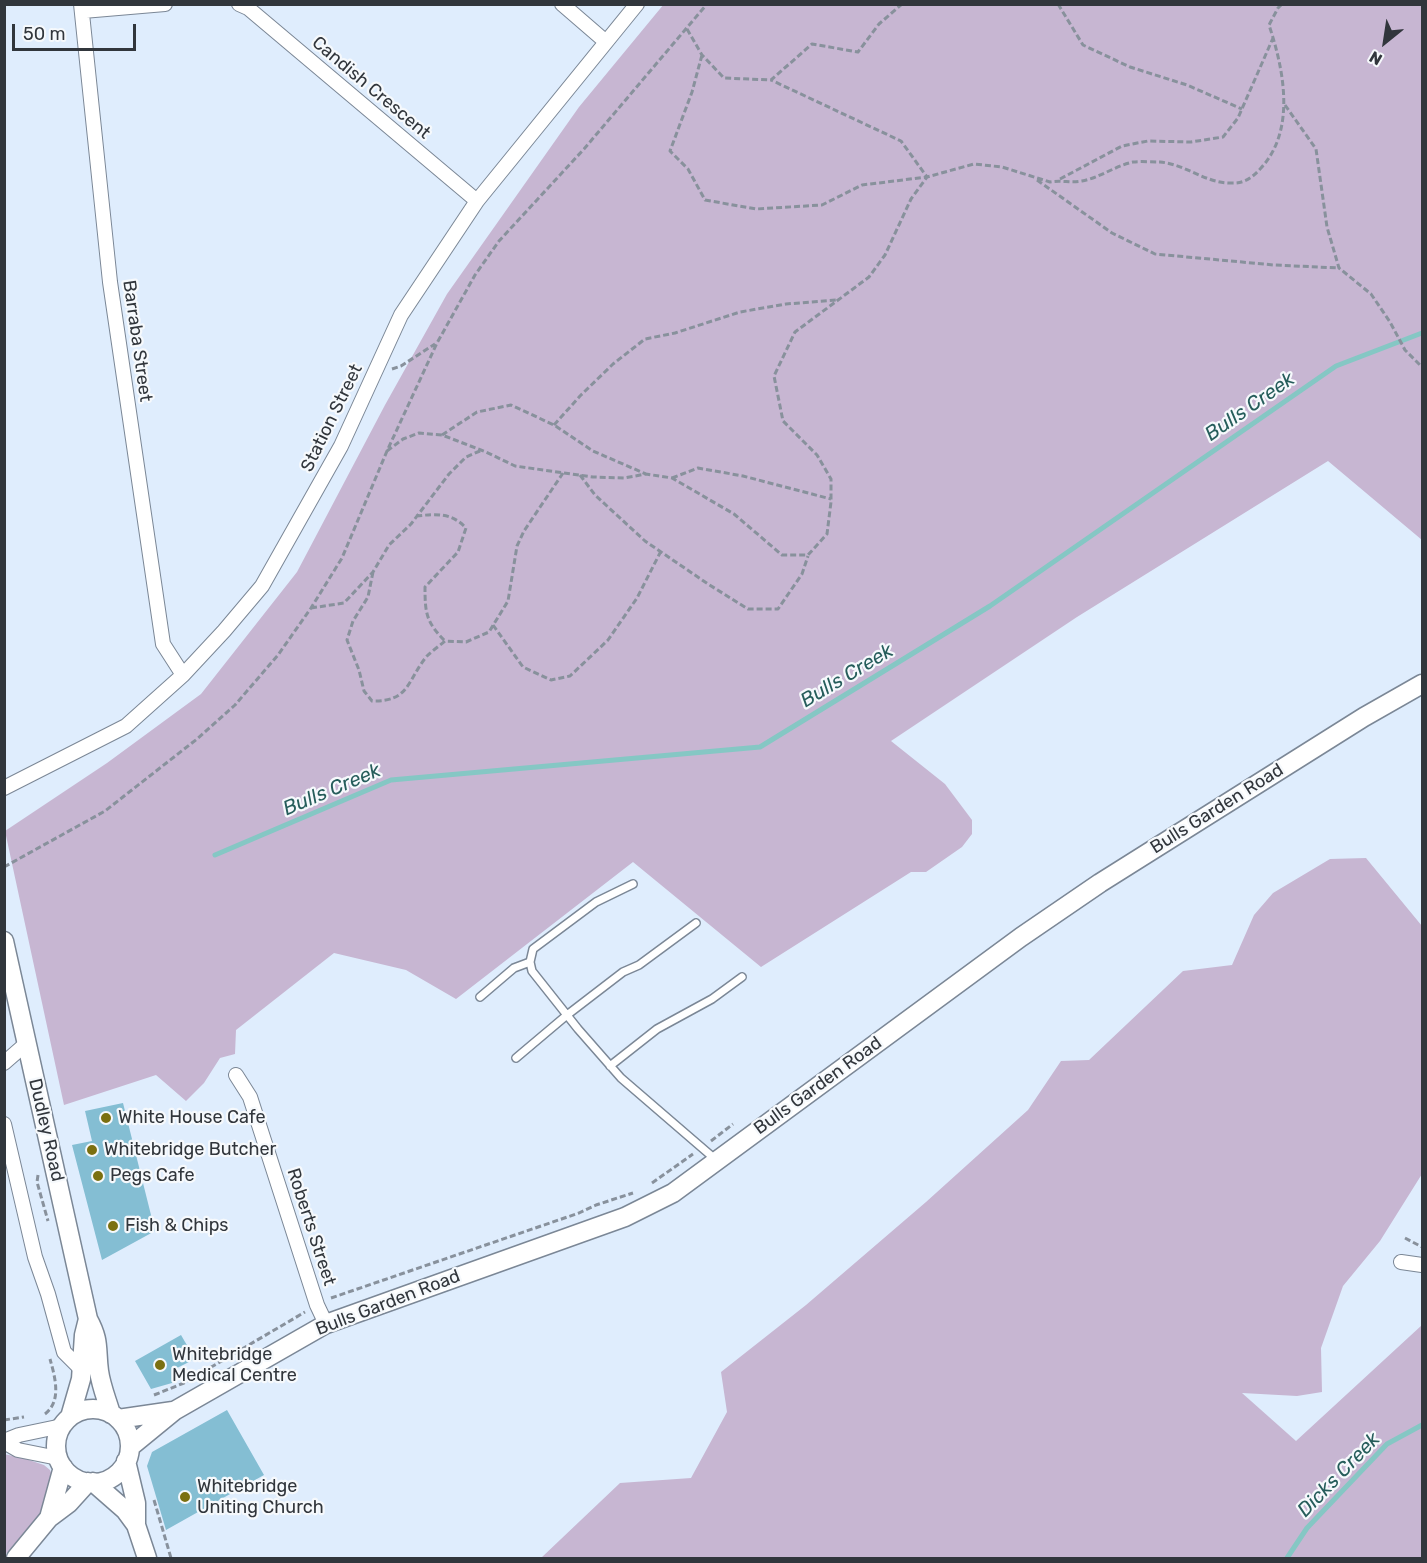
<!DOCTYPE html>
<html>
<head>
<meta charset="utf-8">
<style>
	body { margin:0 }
	#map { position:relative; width:1427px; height:1563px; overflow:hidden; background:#dfedfd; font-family:Rubik,sans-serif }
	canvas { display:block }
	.frame { position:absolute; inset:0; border:6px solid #31363c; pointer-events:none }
	.north { position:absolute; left:1355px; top:12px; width:60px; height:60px; -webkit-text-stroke:4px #f6f9fc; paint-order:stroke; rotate:210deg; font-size:16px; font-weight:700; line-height:24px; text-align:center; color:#31363c }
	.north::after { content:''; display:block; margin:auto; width:21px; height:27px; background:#31363c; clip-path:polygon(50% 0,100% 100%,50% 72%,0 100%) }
	.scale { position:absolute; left:12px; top:24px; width:124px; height:27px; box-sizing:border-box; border:3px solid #31363c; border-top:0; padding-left:8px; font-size:18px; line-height:21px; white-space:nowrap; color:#31363c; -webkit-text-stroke:4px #f6f9fc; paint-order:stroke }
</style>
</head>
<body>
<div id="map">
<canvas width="1427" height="1563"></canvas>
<div class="frame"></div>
<div class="north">N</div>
<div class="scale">50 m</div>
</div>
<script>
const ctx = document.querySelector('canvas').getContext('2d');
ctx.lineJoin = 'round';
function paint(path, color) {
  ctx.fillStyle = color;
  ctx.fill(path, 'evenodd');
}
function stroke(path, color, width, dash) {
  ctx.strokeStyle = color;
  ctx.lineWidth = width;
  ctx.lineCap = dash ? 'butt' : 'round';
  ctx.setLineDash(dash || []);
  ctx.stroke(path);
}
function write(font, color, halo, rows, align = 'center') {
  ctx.font = font + ' Rubik,sans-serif';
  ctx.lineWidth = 4.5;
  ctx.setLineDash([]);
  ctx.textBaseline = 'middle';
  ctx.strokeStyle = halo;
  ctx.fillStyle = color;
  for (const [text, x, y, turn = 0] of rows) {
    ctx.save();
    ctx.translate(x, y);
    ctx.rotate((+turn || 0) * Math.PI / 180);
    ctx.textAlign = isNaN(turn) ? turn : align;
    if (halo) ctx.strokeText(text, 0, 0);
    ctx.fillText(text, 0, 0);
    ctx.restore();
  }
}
paint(new Path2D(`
	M664,4L1422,5V540L1328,461L1077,617L891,741L945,784L972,820V834L962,847L926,872H911L761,967L633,862L456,999L406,970L334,953L236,1030L235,1054L220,1058L204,1083L186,1101L156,1075L64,1105L5,831L107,763L201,694L297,572L385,405L447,294L579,107Z
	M1366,858L1422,926V1174L1380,1241L1343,1286L1321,1348L1322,1392L1297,1396L1242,1393L1296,1441L1422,1325V1558H541L620,1483L691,1478L727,1412L721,1372L806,1305L926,1202L1028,1110L1061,1061L1089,1060L1183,971L1232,965L1254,915L1273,893L1330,859Z
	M4,1454L23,1458L44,1465L50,1470L53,1478L44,1509L5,1555Z`), '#c7b6d2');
stroke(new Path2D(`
	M215,855L391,780L760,747L990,606L1336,366L1422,333
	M1287,1558L1307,1528L1387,1444L1422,1425`), '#85c7c4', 5);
paint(new Path2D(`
	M123,1103L155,1231L102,1260L72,1145L92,1141L85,1111Z
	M181,1335L195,1359L175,1369L179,1378L172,1383L151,1389L135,1361Z
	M227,1410L264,1475L166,1530L147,1466L152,1452Z`), '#84bed3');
const service = new Path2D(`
	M633,884L596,902L533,949L530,962L532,971L578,1029L621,1078L715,1159
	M480,997L514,968L530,962
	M516,1058L567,1015L623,972L639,965L696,923
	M610,1066L657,1029L712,999L742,977`);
const minor = new Path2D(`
	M81,4L110,282L163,644L183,675
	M239,4L248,8L477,201
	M562,4L606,42
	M83,11L165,4
	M4,788L126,726L183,675L224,631L262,586L341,446L401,315L477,201L637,4
	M4,1063L27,1043
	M236,1075L250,1097L317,1305L326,1324
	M4,1124L35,1257L48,1294L64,1352L82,1370
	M1401,1262L1422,1265
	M4,1441L19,1435L62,1426
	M4,1442L18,1450L58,1458`);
const secondary = new Path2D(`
	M4,941L88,1319C100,1341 96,1348 99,1371C101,1386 107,1400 111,1414
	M56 1446a37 37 0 1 1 74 0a37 37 0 1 1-74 0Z
	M70,1417L81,1379L84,1335L88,1319
	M118,1419L173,1411
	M130,1447L174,1411L326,1324L625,1217L673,1193L1021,937L1100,883L1364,717L1422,684
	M126,1461L136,1503V1525L147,1558
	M93,1482L125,1510L136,1525
	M49,1518L63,1467
	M16,1558L49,1518L69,1503L88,1482`);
stroke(service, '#7b8796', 10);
stroke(minor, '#7b8796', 16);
stroke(secondary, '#7b8796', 21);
stroke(new Path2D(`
	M1058,4L1083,45L1130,67L1187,85L1242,109
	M687,29L702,55L724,78L771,80L812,44L858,52L879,24L902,4
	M702,55L692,92L670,151L688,169L705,200L756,209L822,205L862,185L927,177L901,141L771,80
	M1285,105L1316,149L1327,227L1339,268L1371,294L1390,322L1405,350L1422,367
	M1060,179L1122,146L1148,141L1191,142L1223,137L1238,118L1273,38
	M1037,180L1112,233L1155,254L1274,265L1339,268
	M392,369L401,366L435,344
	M554,425L580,396L613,364L645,339L675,333L740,312L786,304L837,300
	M442,435L477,412L511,405L554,425L593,451L646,474
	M387,451L403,439L419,433L442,435L486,452L515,466L593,477L624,478L646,474L672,478L734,514L782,555H808L827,534L831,502V479L817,455L783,421L774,376L795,332L869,277L885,255L911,199L927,177L974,164L1002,167L1050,182C1061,180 1071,183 1082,181C1099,178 1115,166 1133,162C1141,161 1152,162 1160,162C1185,164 1205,183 1230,183C1244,184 1252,178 1261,168C1296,130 1284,70 1269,25L1278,8L1282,4
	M580,475L595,495L645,541L708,584L748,609H778L802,574L808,556
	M672,478L698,468L743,476L831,499
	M416,516C436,514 451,512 466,528L458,552L425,587C425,613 426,622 445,641
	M373,572L368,597L353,621L347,640L359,670L364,691L372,701C410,702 407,680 427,656C432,651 439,646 445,641L466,642L489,632L508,601L517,546L524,531L563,473
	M311,608L344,603L373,572L389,545L411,524L449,474L466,457L480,451
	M493,625L523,667L551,680L570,676L608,640L637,598L661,551
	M4,867L105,811L197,739L235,705L278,655L311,608L342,558L387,451L437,343L475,275L499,241L584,149L707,4
	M711,1141L733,1124
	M38,1175L37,1182L48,1221
	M652,1183L693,1154
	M1405,1238L1422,1247
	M331,1298L579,1213L596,1205L633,1193
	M154,1395L184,1383L305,1312
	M45,1414C62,1401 55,1377 50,1359
	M4,1420L24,1417
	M154,1500L171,1558`), '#88919c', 3, [6, 3]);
stroke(service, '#fff', 7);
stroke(minor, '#fff', 14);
stroke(secondary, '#fff', 18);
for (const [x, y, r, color] of [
	[106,1118,6,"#7b7010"],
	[92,1150,6,"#7b7010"],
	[98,1176,6,"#7b7010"],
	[113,1226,6,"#7b7010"],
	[160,1365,6,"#7b7010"],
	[185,1497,6,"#7b7010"]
]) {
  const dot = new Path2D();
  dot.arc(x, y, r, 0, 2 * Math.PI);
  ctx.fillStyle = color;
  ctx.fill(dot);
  stroke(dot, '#f6f9fc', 2);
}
write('18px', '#31363c', '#f6f9fc', [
	["Candish Crescent",371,88,40],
	["Barraba Street",137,341,82],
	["Station Street",332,418,-64],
	["Bulls Garden Road",1217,809,-32],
	["Bulls Garden Road",818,1086,-36],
	["Dudley Road",46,1130,77],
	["Roberts Street",311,1227,72],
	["Bulls Garden Road",388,1303,-21]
]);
write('18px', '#31363c', '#f6f9fc', [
	["White House Cafe",118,1118],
	["Whitebridge Butcher",104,1150],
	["Pegs Cafe",110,1176],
	["Fish & Chips",125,1226],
	["Whitebridge",172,1355],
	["Medical Centre",172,1376],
	["Whitebridge",197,1487],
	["Uniting Church",197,1508]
], 'left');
write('italic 20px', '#265d5b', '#f6f9fc', [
	["Bulls Creek",1250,407,-35],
	["Bulls Creek",847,676,-31],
	["Bulls Creek",332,790,-23],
	["Dicks Creek",1339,1475,-46]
]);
</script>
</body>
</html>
